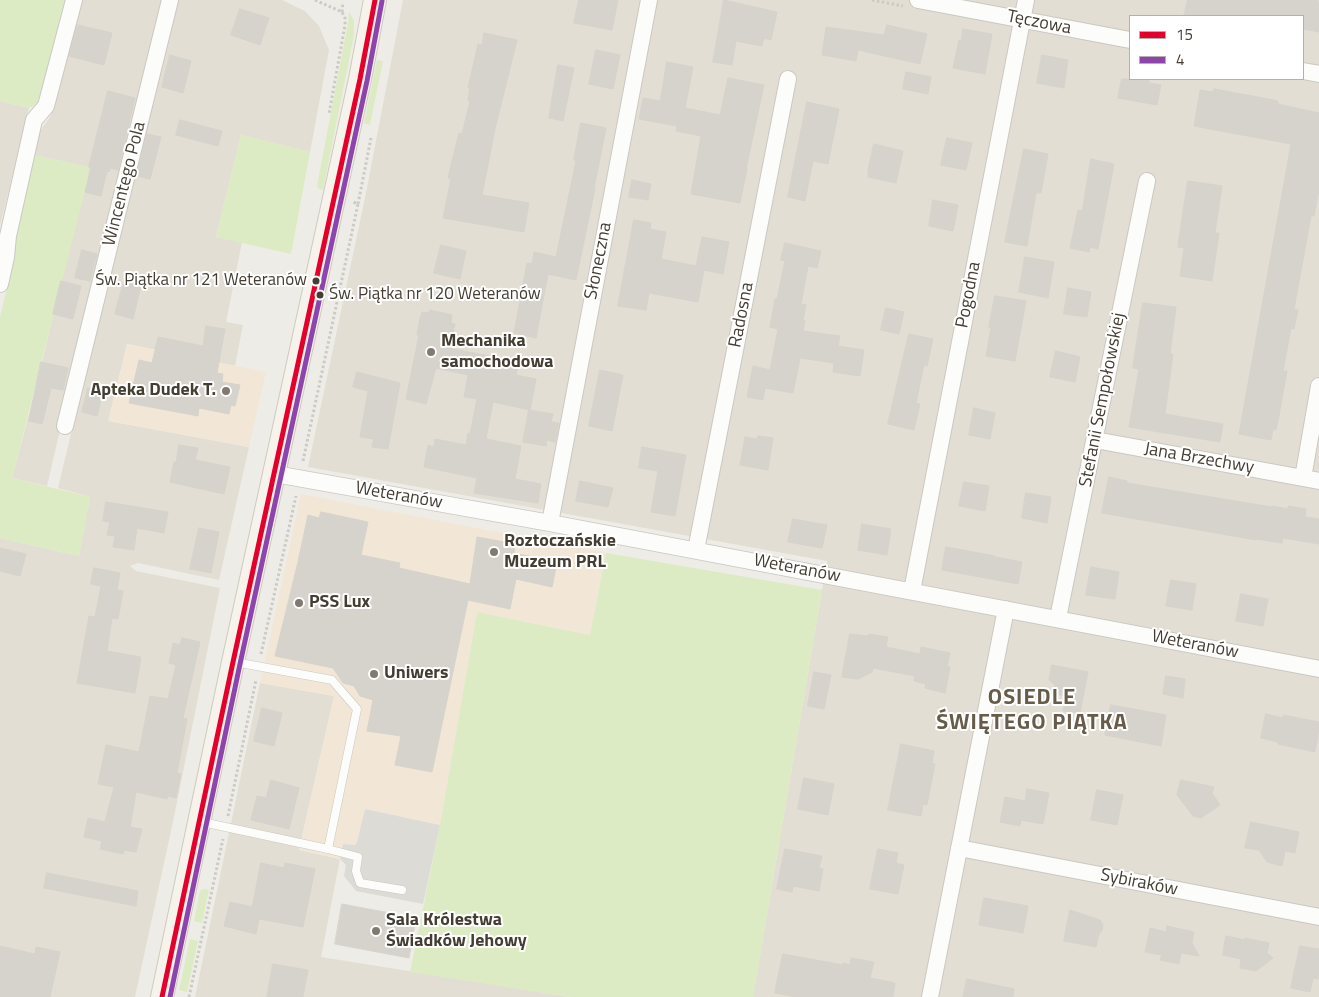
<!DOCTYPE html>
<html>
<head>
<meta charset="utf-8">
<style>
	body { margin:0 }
	#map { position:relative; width:1319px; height:997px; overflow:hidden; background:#eeece6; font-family:"Titillium Web",sans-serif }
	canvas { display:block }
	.legend { position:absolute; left:1129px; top:15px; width:175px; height:65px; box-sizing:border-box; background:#fff; border:1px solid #b4b1ad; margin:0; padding:6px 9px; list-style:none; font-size:15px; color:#443d32 }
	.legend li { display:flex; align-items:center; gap:10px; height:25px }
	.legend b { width:25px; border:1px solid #b4b1ad }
</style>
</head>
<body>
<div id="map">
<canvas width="1319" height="997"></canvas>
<ul class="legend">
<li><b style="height:6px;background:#e4002b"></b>15</li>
<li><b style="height:6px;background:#8e44ad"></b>4</li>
</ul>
</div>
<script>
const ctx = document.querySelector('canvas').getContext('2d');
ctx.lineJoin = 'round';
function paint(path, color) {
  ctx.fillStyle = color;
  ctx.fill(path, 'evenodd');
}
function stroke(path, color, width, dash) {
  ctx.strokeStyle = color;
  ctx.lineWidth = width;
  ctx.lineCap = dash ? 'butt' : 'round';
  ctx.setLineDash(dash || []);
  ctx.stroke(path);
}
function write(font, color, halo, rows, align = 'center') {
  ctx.font = font + ' "Titillium Web",sans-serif';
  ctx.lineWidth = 4;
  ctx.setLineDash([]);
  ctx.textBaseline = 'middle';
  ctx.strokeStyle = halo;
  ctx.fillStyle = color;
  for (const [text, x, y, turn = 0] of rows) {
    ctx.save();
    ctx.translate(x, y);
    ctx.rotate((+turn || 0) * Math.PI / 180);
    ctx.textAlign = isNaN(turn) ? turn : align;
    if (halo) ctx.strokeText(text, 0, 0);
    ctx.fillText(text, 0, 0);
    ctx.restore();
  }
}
paint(new Path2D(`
	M81,0H163L130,129L47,486L12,478L37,384L88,167L34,155L40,131L50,117L68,56Z
	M175,0H282L305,11L319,26L329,50L310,152L241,135L216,237L242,242L226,322L243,325L235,366L127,344L109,421L249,447L219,580L138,563L130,566L136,571L220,588L174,817L135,997H0V538L79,556L90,497L58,488Z
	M403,0H1319V997H753L827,561L308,467L366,193ZM1130,16H1303V79H1130Z
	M0,101L29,108L0,226Z
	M260,683L334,696L299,850L340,859L321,957L571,997H195Z`), '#e3ded3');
paint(new Path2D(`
	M127,344L266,372L249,447L108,421Z
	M301,494L606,553L590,635L477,612L440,825L365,809L357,842L355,845L343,844L340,859L299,850L334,696L260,683Z`), '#f2e7d7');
paint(new Path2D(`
	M0,0H67L39,104L29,108L0,101Z
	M349,11L354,21V35L323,190L319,189L317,186L348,23Z
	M377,60L383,61L370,125L364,123Z
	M241,135L310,152L291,254L216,237Z
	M34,155L89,167L87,183L12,478L90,497L79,556L0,538V317L14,258L13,238Z
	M606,553L822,590L753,997H571L410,972L440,825L477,612L590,635Z
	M204,889L209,890L202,923L194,921L200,891Z
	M190,939L198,941L187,992L179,990Z`), '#dcebc3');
paint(new Path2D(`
	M365,809L440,825L423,904L356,891L344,876L346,865L340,859L343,844L355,845L357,842Z`), '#dddbd6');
const building = new Path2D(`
	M579,0H618L612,30L574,23Z
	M724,0L777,12L771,40L764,38L762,46L736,41L732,65L713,62Z
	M1188,0H1318V3H1319V32L1303,29V16H1184Z
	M240,9L269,18L260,45L231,35Z
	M78,25L112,33L104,65L69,56Z
	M887,25L927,34L920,64L858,50L856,61L822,55L826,27L884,35Z
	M963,29L992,34L985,74L953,68L959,40L961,41Z
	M484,33L517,40L495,129L482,195L529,203L524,232L443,218L451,179L448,178L451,165L459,133L462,134L470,101L468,100L470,88H468L478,44L482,45Z
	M596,50L620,55L613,89L589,84Z
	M170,55L191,61L183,93L162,87Z
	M1042,55L1068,60L1064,88L1037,83Z
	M667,62L693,67L685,108L720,115L728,78L764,85L746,169H747L740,203L691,194L701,136L676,131L677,126L639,119L643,98L660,101Z
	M558,65L574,68L563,121L549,118Z
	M906,72L931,77L928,94L903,89Z
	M1122,79H1149V83L1161,85L1157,105L1118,98Z
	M1214,89L1269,99L1278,101V104L1319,113V189L1314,216H1311L1294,309L1298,310L1294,329L1291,328L1285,360L1283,371H1287L1278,421L1276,430L1273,429L1271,440L1239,434L1291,144L1194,126L1200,90L1213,92Z
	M108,91L135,98L118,170L110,168L109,172L107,171L101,196L85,192L91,168L89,167Z
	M807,102L839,109L828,164L813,161L805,201L788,197Z
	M180,120L222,131L218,146L176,135Z
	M581,123L606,128L594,188H595L576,280L548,274L536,338L514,333L527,263L532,264L534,252L556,257L576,161L574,160Z
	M147,134L161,137L150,179L137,176Z
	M947,138L972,143L966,170L941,165Z
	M874,144L903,151L896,183L868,177V170Z
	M1024,149L1048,154L1041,193H1036L1027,246L1005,242Z
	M1091,159L1114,164L1098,249L1090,247L1089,252L1070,248L1078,210L1082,211Z
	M632,180L651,184L648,200L629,197Z
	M1188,181L1222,186L1215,233H1219L1212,281L1180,276L1184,248L1178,247Z
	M933,200L958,205L953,231L929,226Z
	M634,220L651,223L650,229L666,232L661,259L696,266L702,237L729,242L723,274L704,270L698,302L649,293L646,310L618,306Z
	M785,243L821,251L817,268L808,266L801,304L806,305L803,320L805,321L803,331L840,336L838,346L864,350L860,376L833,372L834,363L800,358L793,393L765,388L763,400L747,397L753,366L770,370L778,329L770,327L775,299H777L785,261L781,260Z
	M441,245L466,251L460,279L434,273Z
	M82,250L97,254L90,281L75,278Z
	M1025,257L1054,262L1048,298L1019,292Z
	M125,278L142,282L133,319L115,314Z
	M61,281L81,286L73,319L53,314Z
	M1068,288L1091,292L1087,317L1064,314Z
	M995,296L1026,301L1015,361L986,356L991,328L989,327Z
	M1143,303L1176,307L1170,354H1173L1165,414L1223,424L1220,442L1129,427L1139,369L1133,368Z
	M886,308L904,312L899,334L881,330Z
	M430,310L452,315L451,323L455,324L451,342H454L452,349L500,358L499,363L518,366L516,375L536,379L530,410L493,402L486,439L521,446L515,479L541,484L538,503L474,493L477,478L424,467L428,445L434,447L435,439L466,445L468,433L470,434L477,399L464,397L468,375L436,368L426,404L406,399L419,335H417L420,318L422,312L429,313Z
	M206,326L225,329L217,373L223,374L222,382L240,385L235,406L231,405L229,414L199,408L198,416L129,403L139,360L152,363L158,337L203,346Z
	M909,334L933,339L927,366L924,365L916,403L920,404L914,430L888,424Z
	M1056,351L1080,357L1075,382L1050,377Z
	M41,362L68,368L63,390L51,388L42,424L29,421Z
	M600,370L623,375L612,431L589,426Z
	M357,372L400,383L388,449L372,447L374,439L360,437L368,391L353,387Z
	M88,388L103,392L97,416L82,412Z
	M974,408L995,413L990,439L969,435Z
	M529,410L553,414L551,422L559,423L555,442L547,440L546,446L523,442Z
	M758,436L773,438L768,470L740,465L745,437L757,439Z
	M179,445L198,448L195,460L230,467L224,494L170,482L174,462H176Z
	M642,447L686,455L675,516L651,512L658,471L639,468Z
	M1109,477L1127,481V483L1272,507V506L1288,509V506L1306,509L1305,517L1319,519V544L1283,538L1282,543L1256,539V540L1102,513Z
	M580,481L613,488L608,507L576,501Z
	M964,482L989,486L985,511L959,506Z
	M1026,493L1051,497L1047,523L1022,518Z
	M106,502L168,512L164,533L137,528L134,550L113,547L115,536L107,535L110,522L103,521Z
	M321,512L368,522L361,555L400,563L399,568L470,584L477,537L515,544L514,553L557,562L552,587L516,579L510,609L468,600L432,772L395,765L401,736L367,731L373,700L360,696L354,686L343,683L333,668L275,656L298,562L308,515L319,518Z
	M793,519L827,525L822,548L788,542Z
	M862,524L891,529L887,555L858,550Z
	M199,528L219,532L211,573L190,569Z
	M946,547L995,556V557L1022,562L1018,584L942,570Z
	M0,548L26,554L20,576L0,571Z
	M1091,567L1119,572L1115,599L1086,595Z
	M94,568L120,573L117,590L123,591L118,619L112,618L107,651L141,657L135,693L77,683L89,616L95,617L101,586L91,584Z
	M1171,580L1196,584L1192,610L1166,606Z
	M1241,594L1268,599L1263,626L1236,621Z
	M850,634L868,636L869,634L888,637L886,647L920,654L921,647L950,653L947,666L950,667L945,693L925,688L926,684L914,681L915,676L873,668L872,672L858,679L842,677Z
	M182,638L200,642L183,718L187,719L177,773L181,774L176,798L168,796L167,799L136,792L130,827L142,829L136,852L124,850L123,854L100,849L102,841L84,837L88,818L105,822L114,787L98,784L106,745L139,752L150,696L168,699L176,665L169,663L173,643L180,645Z
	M1052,665L1088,672L1080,713L1063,711L1066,696L1054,694L1055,685L1049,680Z
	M814,672L831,675L824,709L808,706Z
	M1166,676L1185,679L1183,698L1163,694Z
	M1111,705L1166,715L1161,746L1105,735Z
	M262,708L282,713L274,746L254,741Z
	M1266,714L1283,718V715L1319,722V730L1315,752L1278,744V742L1261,738Z
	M901,744L934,751L932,763L935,764L932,779L927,805L923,804L921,816L888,810Z
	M804,778L834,784L828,815L798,809Z
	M271,780L299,788L289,829L251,820L257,796L266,798Z
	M1181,780L1214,787L1212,793L1220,805L1201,818L1193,816L1177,795Z
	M1027,789L1049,793L1043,824L1021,820L1020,826L1000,822L1005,797L1025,801Z
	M1097,790L1123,795L1117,825L1091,820Z
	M1251,822L1299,832L1295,853L1285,851L1282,866L1267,862L1259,850L1245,848Z
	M785,849L822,856L819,868L823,869L819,891L793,886L792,892L777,889Z
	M878,849L898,853L896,863L904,865L898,894L870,889Z
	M261,863L284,868L285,863L315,869L303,927L259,919L256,934L224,926L230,902L252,907Z
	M47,873L138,891L136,906L44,888Z
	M984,898L1028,906L1023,933L979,925Z
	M342,904L416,918L409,958L335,944Z
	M1070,910L1100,920L1103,925L1102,931L1099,934L1096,947L1064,941Z
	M1167,926L1194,932L1192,943L1199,956L1181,953L1179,964L1160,960L1162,955L1145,952L1150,928L1166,932Z
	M1226,936L1245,940V938L1269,943L1267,953L1273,958L1256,971L1240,968L1241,959L1223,955Z
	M0,946L35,954L36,947L60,952L50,997H0Z
	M1300,946L1319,949V979L1313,978L1310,992L1291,988Z
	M783,954L843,965V963L850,965L851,958L874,962L870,978L895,983L893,997H796L775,993Z
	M273,964L308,970L303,997H267Z
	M967,979L1014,989L1013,997H963Z`);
paint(building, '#d6d3cd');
stroke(building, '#d6d3cc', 1);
const lane = new Path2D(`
	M202,822L328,849L357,709L332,680L235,662
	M328,849L358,857L356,871L360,883L402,890`);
const street = new Path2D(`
	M918,0L1130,40
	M1303,71L1319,74
	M0,284L6,257L8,236L34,120L46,106L74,0
	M65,426L170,0
	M1095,440L1319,481
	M275,474L550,523L1319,669
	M1303,478L1319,386
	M550,523L649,0
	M696,550L788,79
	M912,591L1026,0
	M1058,618L1147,181
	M959,848L1319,917
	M930,997L1006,609`);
const secondary = new Path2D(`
	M162,997L233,662L360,79L375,0`);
stroke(lane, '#cbc8c2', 9);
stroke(street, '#cbc8c2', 18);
stroke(secondary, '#cfcabe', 24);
stroke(new Path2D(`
	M315,0L342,12L345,18V25L329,114
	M872,0L903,6
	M342,12L343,2
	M358,204L371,138
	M303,461L358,204L353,202
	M261,654L296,496
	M228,816L256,680
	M189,997L223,839`), '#cdcac6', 3, [2.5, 2.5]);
stroke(lane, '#fcfcfb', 8);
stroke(street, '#fcfcfb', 16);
stroke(secondary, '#f6f3ec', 22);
stroke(new Path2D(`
	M162,997L233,662L360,79L375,0`), '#e4002b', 5);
stroke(new Path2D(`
	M170,997L240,664L367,81L382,1`), '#8e44ad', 5);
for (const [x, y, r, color] of [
	[316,281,4.5,"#443d32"],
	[320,295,4.5,"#443d32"],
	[431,352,5,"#807a71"],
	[226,391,5,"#807a71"],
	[494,552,5,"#807a71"],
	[299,603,5,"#807a71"],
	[374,674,5,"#807a71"],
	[376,931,5,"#807a71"]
]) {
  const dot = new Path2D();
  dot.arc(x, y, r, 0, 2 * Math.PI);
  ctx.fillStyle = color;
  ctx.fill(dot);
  stroke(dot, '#fff', 2);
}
write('17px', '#443d32', '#fff', [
	["Św. Piątka nr 121 Weteranów",307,281],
	["Św. Piątka nr 120 Weteranów",329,295,"left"]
], 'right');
write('18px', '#443d32', '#fff', [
	["Tęczowa",1039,23,11],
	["Wincentego Pola",125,184,-76],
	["Słoneczna",599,261,-79],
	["Pogodna",969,295,-79],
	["Radosna",742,315,-79],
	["Stefanii Sempołowskiej",1103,400,-79],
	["Jana Brzechwy",1199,459,10],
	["Weteranów",399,496,10],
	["Weteranów",797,569,11],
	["Weteranów",1195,645,11],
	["Sybiraków",1139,883,11]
]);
write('bold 18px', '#443d32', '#fff', [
	["Mechanika",441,342],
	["samochodowa",441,363],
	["Apteka Dudek T.",216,391,"right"],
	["Roztoczańskie",504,542],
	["Muzeum PRL",504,563],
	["PSS Lux",309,603],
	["Uniwers",384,674],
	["Sala Królestwa",386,921],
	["Świadków Jehowy",386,942]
], 'left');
ctx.letterSpacing = '1px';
write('bold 22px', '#675b49', '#fff', [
	["OSIEDLE",1032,699],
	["ŚWIĘTEGO PIĄTKA",1032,724]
]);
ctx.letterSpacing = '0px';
</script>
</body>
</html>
